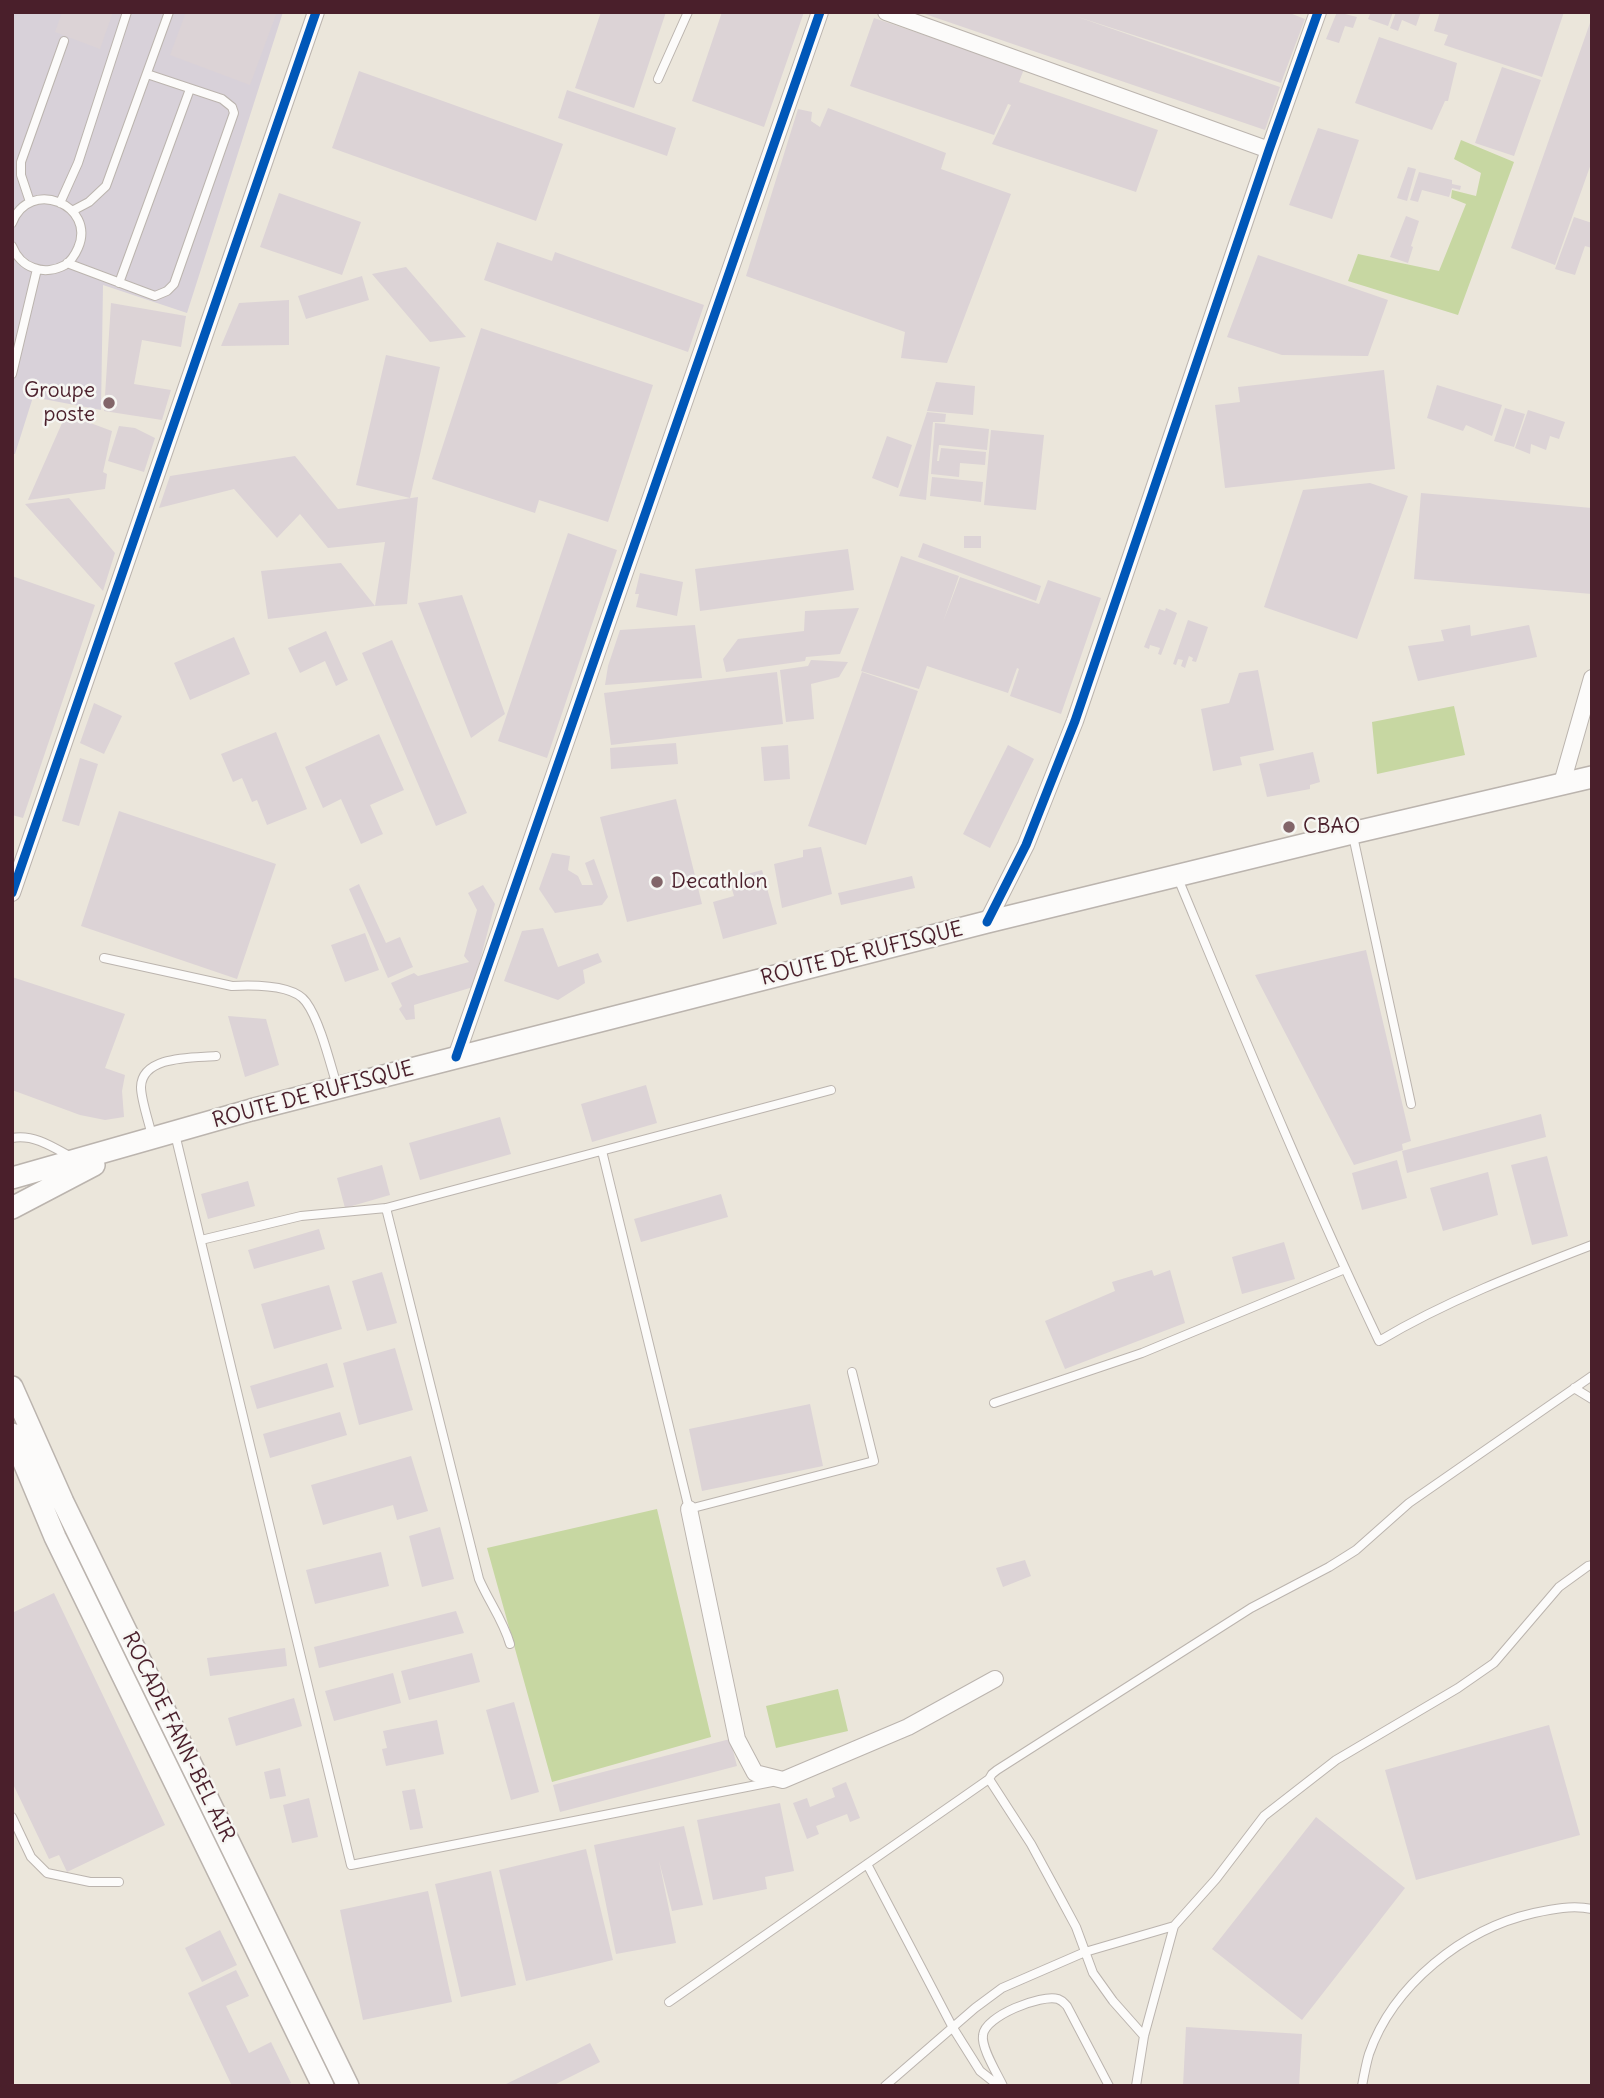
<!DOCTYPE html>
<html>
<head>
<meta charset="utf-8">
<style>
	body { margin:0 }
	#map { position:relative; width:1604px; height:2098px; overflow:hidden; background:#ebe6db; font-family:Delius,sans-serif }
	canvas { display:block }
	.frame { position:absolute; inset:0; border:14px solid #4a1f2b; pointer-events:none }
</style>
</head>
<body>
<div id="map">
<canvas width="1604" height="2098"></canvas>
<div class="frame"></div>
</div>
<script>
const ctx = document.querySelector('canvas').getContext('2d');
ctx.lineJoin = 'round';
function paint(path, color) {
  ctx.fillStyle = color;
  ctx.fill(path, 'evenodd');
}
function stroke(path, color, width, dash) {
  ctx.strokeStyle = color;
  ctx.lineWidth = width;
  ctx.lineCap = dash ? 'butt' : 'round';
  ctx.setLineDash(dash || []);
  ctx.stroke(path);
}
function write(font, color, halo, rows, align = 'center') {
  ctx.font = font + ' Delius,sans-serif';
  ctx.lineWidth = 5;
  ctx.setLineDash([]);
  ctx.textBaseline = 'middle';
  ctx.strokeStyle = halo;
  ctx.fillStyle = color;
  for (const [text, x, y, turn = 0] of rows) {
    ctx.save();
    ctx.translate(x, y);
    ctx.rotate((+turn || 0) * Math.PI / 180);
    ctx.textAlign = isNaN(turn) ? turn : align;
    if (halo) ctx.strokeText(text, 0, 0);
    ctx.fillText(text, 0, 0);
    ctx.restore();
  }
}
paint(new Path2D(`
	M12,12H283L187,313L103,285L101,410L33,397L15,454H12Z`), '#d8d1d9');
paint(new Path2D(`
	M1461,140L1514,162L1458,315L1348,281L1358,254L1439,271L1466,204L1451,198L1452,190L1476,196L1481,173L1454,159Z
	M1454,706L1465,755L1377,774L1372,722Z
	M657,1509L711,1737L552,1782L487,1548Z
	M838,1689L848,1731L776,1748L766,1706Z`), '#c7d7a2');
paint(new Path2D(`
	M62,12H113L100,49L55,32Z
	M186,12H277L250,85L170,55Z
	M601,12H666L634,108L575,88Z
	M722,12H804L764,127L692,101Z
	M919,12H1287L1305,19L1281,83L1075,16L1280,87L1265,130Z
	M1337,12L1357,17L1353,28L1345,26L1339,43L1326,39Z
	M1371,12H1393L1388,26L1368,19Z
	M1396,12H1421L1416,26L1402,20L1398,31L1390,28Z
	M1440,12H1564L1542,77L1444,45L1448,35L1434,31Z
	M874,18L1024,69L1019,82L1158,130L1136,192L992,144L1011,105L1008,104L994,135L850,86Z
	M1591,20L1592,161L1555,265L1511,248Z
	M1379,37L1457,63L1448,101H1445L1432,130L1355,103Z
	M1502,67L1541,80L1514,156L1475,143Z
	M359,71L563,144L536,221L332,148Z
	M567,90L676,128L667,156L558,118Z
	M828,108L946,153L941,169L1011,194L947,363L901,358L905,332L746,276L798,109L812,112L811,121L820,127Z
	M1318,128L1359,140L1332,219L1289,205Z
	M1408,167L1416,169L1407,201L1397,198Z
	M1419,172L1452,180V184L1461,186L1460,190L1452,188L1449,197L1422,190L1418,202L1410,200Z
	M279,193L361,222L342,275L260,247Z
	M1406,216L1419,221L1411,246L1413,247L1408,263L1390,257Z
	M1574,217L1592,223V248L1585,246L1575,275L1555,269Z
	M497,242L552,261L555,252L704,305L688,352L484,280Z
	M1258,255L1388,300L1368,356L1282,355L1227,337Z
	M406,267L466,337L430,342L372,274Z
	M362,276L369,300L306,319L298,296Z
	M289,300V345L221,346L239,303Z
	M111,303L186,316L181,347L142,340L134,384L171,390L162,420L104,411Z
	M481,328L653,385L608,522L539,500L535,513L432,479Z
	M386,355L440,367L410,498L356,485Z
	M1384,370L1395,469L1225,488L1215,405L1240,402L1238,387Z
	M936,382L975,386L973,415L927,411Z
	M1437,385L1502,405L1492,436L1466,425L1463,431L1427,418Z
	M1505,408L1525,414L1514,447L1494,441Z
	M1528,410L1565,422L1559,439L1550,436L1546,450L1531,444L1530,454L1515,448Z
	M927,412L946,414L945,422H933L926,500L899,496Z
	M66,414L112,431L103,472L107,474L105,489L28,500Z
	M935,423L989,429L987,450L939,445L937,461H939L941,448L986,452L985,465L960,463L959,477L931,474Z
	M119,426L135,428L155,438L144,472L108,461Z
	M991,430L1044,435L1036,510L984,505Z
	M887,436L912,445L898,488L872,478Z
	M295,456L338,509L418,497L407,604L375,606L385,542L328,548L300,514L277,538L234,489L159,508L170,476Z
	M932,477L983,482L981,502L930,496Z
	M1370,483L1408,496L1357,639L1264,607L1303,490Z
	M1421,493L1592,508V594L1414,579Z
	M69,498L115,553L103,591L25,504Z
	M568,533L617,550L547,758L498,741Z
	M964,536H981V548H964Z
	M923,543L1041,586L1036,601L918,557Z
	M848,549L854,590L700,611L695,569Z
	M901,556L959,576L943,622L960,577L1039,604L1048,580L1101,598L1061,714L1010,696L1019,669L1017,668L1008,693L927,666L919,689L861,671Z
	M341,563L375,606L268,619L261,571Z
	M640,573L683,582L677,616L636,607L639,594H635Z
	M12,576L95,605L23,818L12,815Z
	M462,595L505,714L471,738L418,603Z
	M859,608L840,654L806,657L805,661L726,672L723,659L738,639L804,631L805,611Z
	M1166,608L1177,613L1161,655L1158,654L1160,648L1150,645L1149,649L1144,647L1159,609L1165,611Z
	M1188,620L1208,627L1196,662L1192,661L1193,658L1189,656L1185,668L1181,666L1183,660L1178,659L1176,665L1173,664Z
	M695,625L702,678L605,685L608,666L620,630Z
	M1470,625L1471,636L1529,625L1537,657L1418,681L1408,646L1444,641L1441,630Z
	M326,631L348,680L336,686L325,661L300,673L288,648Z
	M234,637L250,674L190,700L174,663Z
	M392,640L467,813L436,826L362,653Z
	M811,660L848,662L839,677L811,684L814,719L786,722L780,670L808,666Z
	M1258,670L1274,750L1240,757L1242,765L1213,771L1201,709L1229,703L1239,673Z
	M777,672L783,724L611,745L604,693Z
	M862,672L918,691L866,845L808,826Z
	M94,703L122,716L104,754L80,743Z
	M276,732L307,809L267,825L257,800L252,802L242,778L233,782L221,754Z
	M379,734L404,790L370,805L383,834L361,844L341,799L323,808L305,767Z
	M676,743L678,764L611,769L610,748Z
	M788,745L790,779L764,781L761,747Z
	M1008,745L1034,759L990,848L963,834Z
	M1313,752L1320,782L1310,785V789L1267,797L1259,764Z
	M80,758L98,764L79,826L62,821Z
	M676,799L702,904L627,922L600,817Z
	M119,811L276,864L237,979L81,926Z
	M821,847L832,894L782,908L774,864L803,857V850Z
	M552,853L570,856L568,870L578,876L582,885H593L585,863L594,859L608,897L602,905L555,913L539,889Z
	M762,870L777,924L723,939L713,902L734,896L729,879Z
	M912,876L915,888L841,905L838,893Z
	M359,884L386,943L400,937L413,967L388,978L349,889Z
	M483,885L495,904L473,987L414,1005L415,1019L406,1020L399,1009L402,1006L391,983L414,973L418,976L469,962L464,956L477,910L468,893Z
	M543,928L558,967L598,953L602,962L583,970L585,983L558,1000L504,981L522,931Z
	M365,933L379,970L345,982L331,945Z
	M1366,950L1411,1141L1402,1144L1403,1150L1354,1165L1255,975Z
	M12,977L125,1014L105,1068L125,1075L122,1091L124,1117L105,1120L80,1115L12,1090Z
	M228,1016L266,1019L279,1065L245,1077Z
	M646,1085L657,1123L592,1142L581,1104Z
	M1541,1114L1546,1137L1407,1173L1402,1151Z
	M500,1117L511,1154L420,1180L409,1143Z
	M1547,1156L1568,1236L1532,1245L1511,1165Z
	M1397,1160L1407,1198L1362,1210L1352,1173Z
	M382,1165L390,1195L345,1208L337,1178Z
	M1488,1172L1498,1215L1443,1231L1430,1188Z
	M248,1181L255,1206L208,1219L201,1194Z
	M721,1194L728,1217L641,1242L634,1219Z
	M319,1229L325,1249L254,1269L248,1250Z
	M1284,1242L1295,1279L1242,1294L1232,1257Z
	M1152,1270L1154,1276L1170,1270L1185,1323L1065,1369L1045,1321L1115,1291L1112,1282Z
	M382,1272L397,1323L367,1331L352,1281Z
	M329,1285L342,1329L274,1349L261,1304Z
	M395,1348L413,1410L359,1425L343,1363Z
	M327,1363L334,1387L257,1409L250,1386Z
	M810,1404L823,1466L702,1491L689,1429Z
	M340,1412L347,1435L270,1458L263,1434Z
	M411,1456L428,1511L397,1520L393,1505L323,1525L311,1485Z
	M440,1527L454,1579L422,1587L409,1536Z
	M381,1552L389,1586L315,1604L306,1570Z
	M1025,1560L1031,1576L1003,1587L996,1568Z
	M54,1593L165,1825L67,1872L59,1855L49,1859L12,1782V1613Z
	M456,1611L464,1633L319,1668L314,1647Z
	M285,1648L287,1666L210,1676L207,1658Z
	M472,1653L480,1682L409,1700L401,1671Z
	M393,1673L401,1703L334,1721L325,1691Z
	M294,1698L302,1726L236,1746L228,1718Z
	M514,1702L539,1792L511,1800L486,1710Z
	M437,1720L444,1754L386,1766L382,1749L387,1748L383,1731Z
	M1549,1725L1580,1835L1416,1880L1385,1770Z
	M730,1739L737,1766L560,1812L553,1785Z
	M280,1768L286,1796L270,1799L264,1772Z
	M846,1782L860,1818L850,1822L847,1814L816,1826L819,1834L807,1839L793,1803L807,1798L810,1807L835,1797L832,1788Z
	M415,1789L423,1828L410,1830L402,1791Z
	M309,1798L318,1837L292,1843L283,1805Z
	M780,1803L794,1871L765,1877L767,1889L713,1900L697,1820Z
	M1316,1817L1405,1888L1302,2020L1212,1949Z
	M684,1826L703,1905L672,1911L659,1861L676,1943L616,1954L594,1845Z
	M586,1849L613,1960L526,1981L499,1870Z
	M491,1871L516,1985L461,1997L435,1884Z
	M428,1891L452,2002L363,2020L340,1910Z
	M220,1930L237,1965L202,1982L185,1948Z
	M236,1970L249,1996L226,2006L249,2053L271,2042L291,2083L285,2086H232L188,1993Z
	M1186,2027L1302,2034L1299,2086H1183Z
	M590,2043L600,2062L552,2086H502Z`), '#dcd3d6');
const lane = new Path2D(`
	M658,79L688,12
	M30,202L21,175V162L64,41
	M60,203L78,163L127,12
	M72,211L89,202L106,186L169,12
	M12,223C29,177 97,205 78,248C75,255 71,261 65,265C56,270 44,272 34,268C24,265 16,256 12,246
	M67,263L155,296L167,291L174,284L234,113L232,107L222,99L147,74
	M119,283L190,89
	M12,374L37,269
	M1353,836L1411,1104
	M1177,876C1242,1032 1306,1188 1379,1341C1446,1301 1519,1273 1592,1245
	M104,958L232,986C252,985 293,984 306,1002C320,1021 330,1063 337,1086
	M175,1134L351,1865L772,1782
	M152,1136C149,1122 141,1100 141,1087C142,1055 194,1058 216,1056
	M12,1138C34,1134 53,1147 71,1157
	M602,1151L689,1509L874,1461L852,1372
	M386,1208L479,1579C489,1602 503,1620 510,1644
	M201,1240L301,1216L386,1208L831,1090
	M1574,1388L1592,1399
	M994,1403L1142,1353L1345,1269
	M989,1779L1031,1844L1062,1901L1076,1927L1093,1973L1113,2001L1144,2036
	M12,1817L31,1857L47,1873L90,1882H119
	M867,1864L953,2028L980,2071L999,2086
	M669,2002L989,1779L992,1774L997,1770L1251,1608L1329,1567L1356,1550L1409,1503L1592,1376
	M885,2086L975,2008L1002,1988L1085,1952L1174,1926
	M1003,2086C997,2073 981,2048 983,2035C985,2016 1041,1994 1058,1999C1063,2001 1063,2002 1067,2006L1109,2086
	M1136,2086L1144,2036L1174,1926L1216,1879L1264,1816L1336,1760L1458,1688L1494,1663L1559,1587L1588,1566L1592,1565
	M1362,2086C1364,2075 1366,2064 1369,2054C1393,1985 1463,1929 1534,1913C1553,1909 1572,1905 1592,1909`);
const street = new Path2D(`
	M886,12L1269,150
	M1562,783L1592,678
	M12,893L316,12
	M987,922L1026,845L1075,721L1269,150L1318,12
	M456,1057L820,12
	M689,1509L737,1739L755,1773L783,1780L908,1727L995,1679`);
const secondary = new Path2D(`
	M12,1178L251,1110L987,922L1352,833L1592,777
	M12,1208L94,1165
	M12,1387L63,1502L348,2086
	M12,1434L55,1537L323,2086`);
stroke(lane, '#bbb4ae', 10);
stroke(street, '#bbb4ae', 18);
stroke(secondary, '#bbb4ae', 24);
stroke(lane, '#fcfbfa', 8);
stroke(street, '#fcfbfa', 16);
stroke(secondary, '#fcfbfa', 21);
stroke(new Path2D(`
	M12,893L316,12
	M987,922L1026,845L1075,721L1269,150L1318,12
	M456,1057L820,12`), '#0057b8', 9);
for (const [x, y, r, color] of [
	[109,403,7,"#826569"],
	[1289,827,7,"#826569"],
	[657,882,7,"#826569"]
]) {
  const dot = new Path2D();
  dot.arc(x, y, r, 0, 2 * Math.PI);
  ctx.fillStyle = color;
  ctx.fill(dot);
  stroke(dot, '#f6f6f2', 2.5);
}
write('21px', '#4a1f2b', '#f6f6f2', [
	["Groupe",95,391,"right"],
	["poste",95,415,"right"],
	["CBAO",1303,827],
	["Decathlon",671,882]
], 'left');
write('21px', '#4a1f2b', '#f6f6f2', [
	["ROUTE DE RUFISQUE",862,954,-14],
	["ROUTE DE RUFISQUE",313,1095,-15],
	["ROCADE FANN-BEL AIR",178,1737,64]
]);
</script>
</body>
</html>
